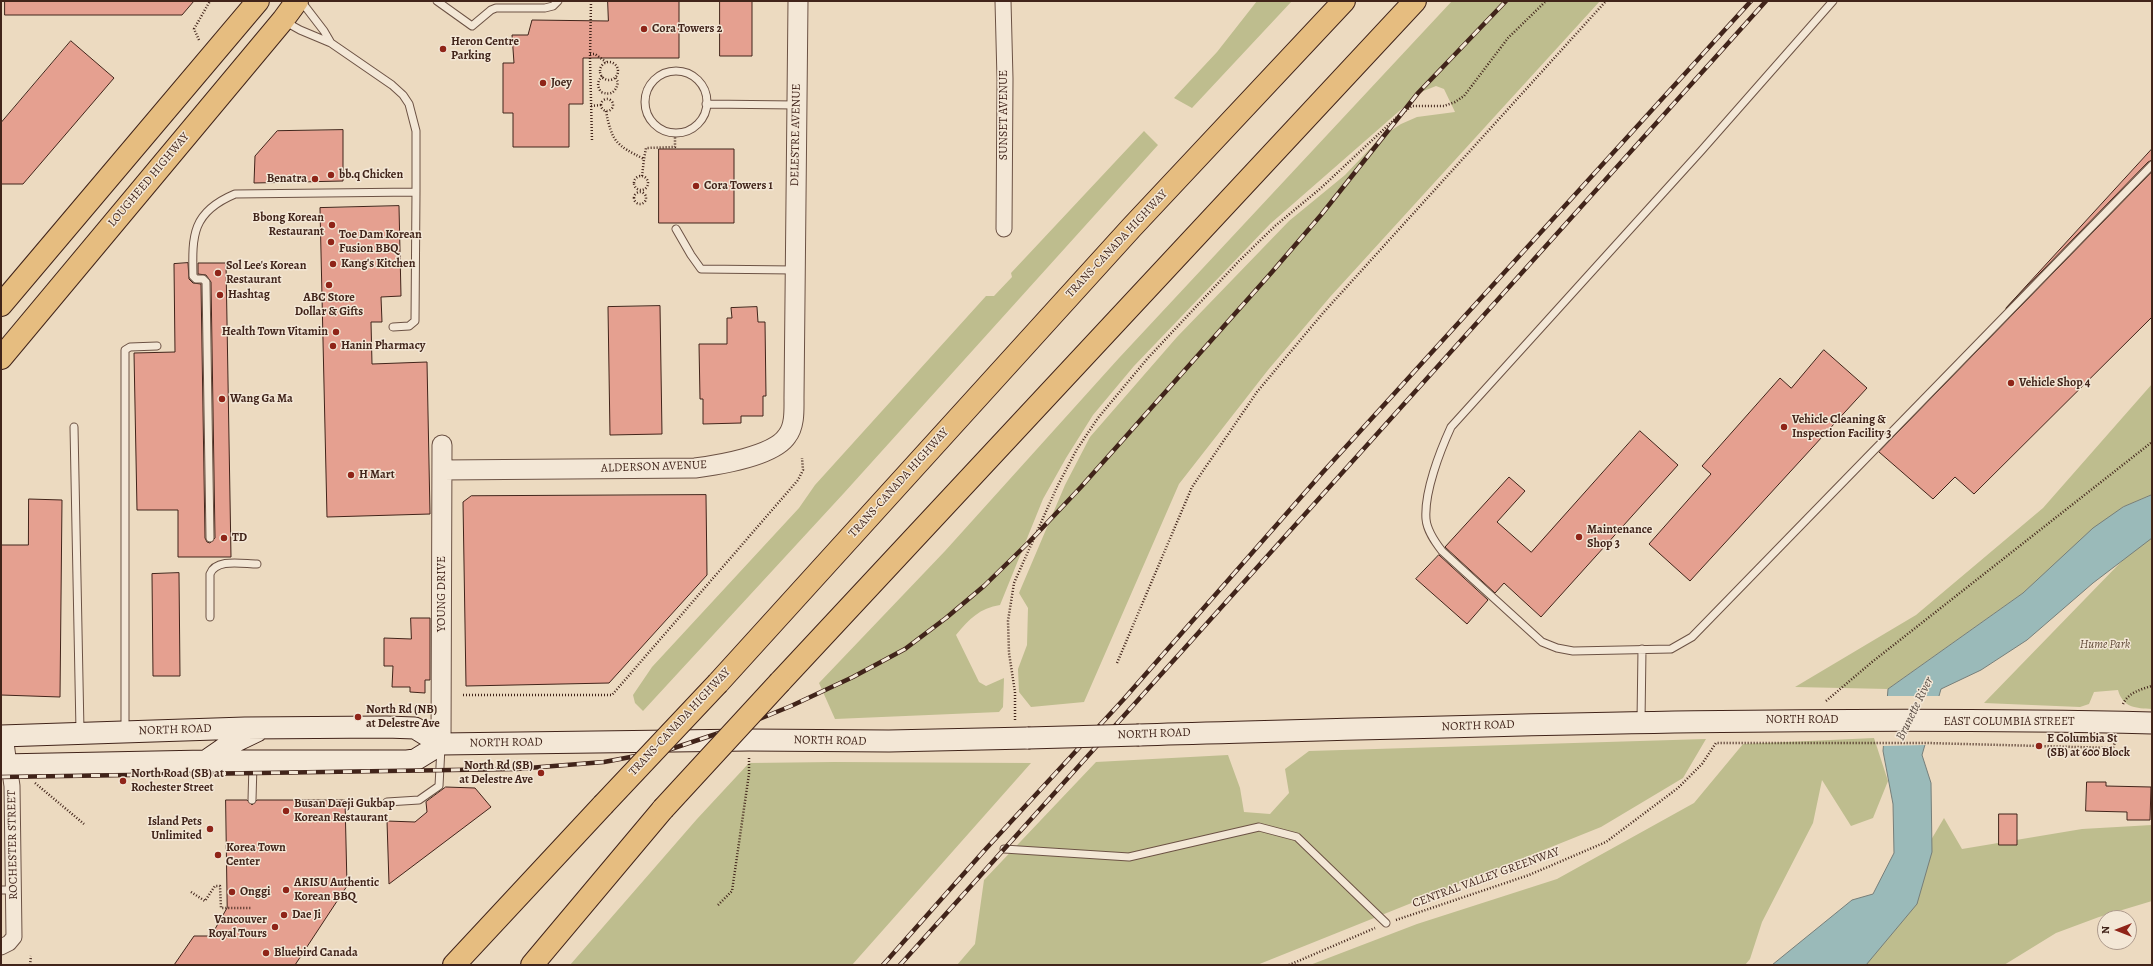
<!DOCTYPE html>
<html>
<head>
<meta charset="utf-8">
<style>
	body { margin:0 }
	#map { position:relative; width:2153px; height:966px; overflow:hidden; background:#ecdac0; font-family:Alegreya,serif }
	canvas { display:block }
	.frame { position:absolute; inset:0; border:2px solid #41241a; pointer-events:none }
	.north { position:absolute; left:2097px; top:910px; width:40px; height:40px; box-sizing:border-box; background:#f3e7d6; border:1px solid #ac998b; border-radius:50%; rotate:270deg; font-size:11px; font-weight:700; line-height:16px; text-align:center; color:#41241a }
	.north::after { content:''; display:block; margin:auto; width:14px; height:18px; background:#8f2418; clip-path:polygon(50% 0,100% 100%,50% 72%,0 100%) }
</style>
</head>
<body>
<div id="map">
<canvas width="2153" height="966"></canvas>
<div class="frame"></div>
<div class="north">N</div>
</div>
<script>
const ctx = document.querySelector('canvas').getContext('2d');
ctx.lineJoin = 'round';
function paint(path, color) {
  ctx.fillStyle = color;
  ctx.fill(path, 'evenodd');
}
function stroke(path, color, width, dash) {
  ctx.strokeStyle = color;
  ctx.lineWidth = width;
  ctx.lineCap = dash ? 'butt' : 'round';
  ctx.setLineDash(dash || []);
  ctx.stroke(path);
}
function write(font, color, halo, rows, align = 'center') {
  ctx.font = font + ' Alegreya,serif';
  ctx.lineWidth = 3;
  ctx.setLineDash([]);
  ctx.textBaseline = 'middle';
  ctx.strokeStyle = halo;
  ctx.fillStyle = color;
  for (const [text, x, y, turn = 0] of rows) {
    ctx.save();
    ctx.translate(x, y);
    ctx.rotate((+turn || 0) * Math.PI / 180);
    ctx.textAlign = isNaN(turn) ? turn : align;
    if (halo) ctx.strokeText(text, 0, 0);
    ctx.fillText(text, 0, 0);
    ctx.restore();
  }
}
paint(new Path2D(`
	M1257,1H1292L1192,108L1174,98L1217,52Z
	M1452,1H1600L1330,297L1268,370L1179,484L1084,702L1031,707L1019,692L1018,669L1027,645L1028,608L1019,593L1065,485L1090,437L1177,337L1289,221L1345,175L1381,137L1401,124L1417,117L1455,112L1444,89L1436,86L1421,92L1270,224L1134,366L1093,415L1066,458L1043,499L1000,605C980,608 969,619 956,635L979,682L986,686L1004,678L1003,707L999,712L835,719L819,683L945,551L1119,358Z
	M1144,131L1158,145L844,493L643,711L635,703L633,695L652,667L799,508L815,485L986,296H994L1012,277L1011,273Z
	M2152,384V495L2123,507L2023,593L1888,689L1795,687L1916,615L2043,508Z
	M2152,530V709C2136,708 2123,708 2118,690L2094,692L2089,704L2080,707L1984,703Z
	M1874,738L1888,781L1873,818L1851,826L1822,780L1813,823L1762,922L1750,959L1745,965H1310L1417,924L1557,879L1694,803L1743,744Z
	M1706,739L1683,778L1601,827L1257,965H957L975,944L984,880L1096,762L1228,755L1240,788L1244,812L1270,814L1289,793L1285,769L1309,751Z
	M834,762L1031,763L852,965H570L697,819L749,763Z
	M1944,818L1962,849L2082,829L2152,825V901L2099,917L2056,933L2004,965H1819L1902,889Z`), '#bebd8e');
const water = new Path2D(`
	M2152,495V538L2093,583L2027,640L1981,670L1941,689L1922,755L1931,783L1932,852L1917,904L1866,965H1772L1852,900L1873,894L1894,853L1893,804L1883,751L1888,689L2023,593L2093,528L2123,507Z`);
paint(water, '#9abab9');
stroke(water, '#767e79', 1);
paint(new Path2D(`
	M1886,696H1941L1927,745L1882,746Z`), '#ecdac0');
const building = new Path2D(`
	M5,1H194L182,15H5Z
	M608,1H679V58H583V104H569V147H513V113H503V63H514L512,35H528L532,20L608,21Z
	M720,1H752V56H720Z
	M71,41L114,78L23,184H1V123Z
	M343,130V181L254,183L255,156L277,131Z
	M659,149H734V223H659Z
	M2152,149V160L2148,162L2006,308Z
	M2152,172V317L1974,494L1955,477L1933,499L1879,452Z
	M399,206L401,296L381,297L382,322H371L372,364L427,362L430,514L327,517L320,208Z
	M188,263L189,279L193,283L201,284L205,538L207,542L210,543L215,538L211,282L206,275L198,274V263H226L231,557H178V510H137L134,353L175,352L174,264Z
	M660,306L662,434L610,435L608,307Z
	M757,307L758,322H765L766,396H763V416H741V423L703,424V399H700L699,344H727V318H732L731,308Z
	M1824,350L1867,388L1690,581L1649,544L1711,474L1702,466L1780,378L1791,388Z
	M1640,431L1678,465L1541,617L1504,583L1495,593L1445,547L1509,477L1525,491L1497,522L1531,552Z
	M706,495L707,575L609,683L466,686L463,502L471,496Z
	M29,499L62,500L60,697L1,695V545H28Z
	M1439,555L1488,600L1467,624L1416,579Z
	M179,573L180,676H153L152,574Z
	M411,618H430V680H425V693L410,692V687H392L393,666H384V638L411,639Z
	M2087,782H2106V786L2151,787L2150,820H2127V812L2086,811Z
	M446,787L475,788L491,807L389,884L387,821L415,822L427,812L426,802Z
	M226,800H247L252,805L257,800H345L347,886L295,965H174L194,936H211L227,908Z
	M1999,814H2017V845H1999Z`);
paint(building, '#e5a090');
stroke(building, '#41241a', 1);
const service = new Path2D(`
	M301,1L324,31L331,43
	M437,1L472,26L491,10L496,8H545L553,6L558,1
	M1833,1L1701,151L1451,427C1440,451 1424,492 1426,519C1427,531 1435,542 1442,551L1542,642L1557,648L1573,651L1671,649L1692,637L2152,165
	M645 102a31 31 0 1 1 62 0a31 31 0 1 1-62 0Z
	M706,104L796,105
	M676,229L691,255L701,269L794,270
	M393,327L409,326L415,321L416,192
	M74,427L80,731
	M210,538L206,282L203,279H196L193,276C192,235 192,212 235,194L416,192V131L409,104L403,95L392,85L331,43L300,30L284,21
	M210,617V574C216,558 243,564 257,564
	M1641,721L1642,649
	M125,730V350L130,347L157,346
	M252,800L253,764
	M387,802L419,800L439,786L441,747
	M1004,849L1129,857L1259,827L1297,837L1386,923
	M1,890H14`);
const minor = new Path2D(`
	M1003,1L1005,79L1004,229
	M1,947L9,943L14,937L12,786L5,736`);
const tertiary = new Path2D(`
	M442,470L695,468C718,465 774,456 787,436C795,426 794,410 794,397L798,1
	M441,744L442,445`);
const secondary = new Path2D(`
	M1139,735C1477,726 1814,715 2152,723
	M1,736L245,728L386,727L415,728L441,744
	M206,761L232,743L257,731
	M1,765L206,761H407L415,760L441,744L749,740L889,741L1028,738`);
const primary = new Path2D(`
	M1,305L258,1
	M1,358L283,20L297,1`);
const motorway = new Path2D(`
	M780,682L1415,1
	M718,683L1132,227L1344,1
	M454,965L603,805
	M532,965L663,809`);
stroke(service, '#6c5244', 9);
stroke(minor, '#6c5244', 17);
stroke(tertiary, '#6c5244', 21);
stroke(secondary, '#41241a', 23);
stroke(primary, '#41241a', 24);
stroke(motorway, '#41241a', 24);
stroke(new Path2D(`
	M591,1L590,59L592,141
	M199,40L194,29L210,1
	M590,54H595L606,62
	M600 71a9 9 0 1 1 18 0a9 9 0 1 1-18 0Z
	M602,76C597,82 597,86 601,92C611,96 616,92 618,82L615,77
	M601 105a6 6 0 1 1 12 0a6 6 0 1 1-12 0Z
	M591,106L601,105
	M606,111C612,142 616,145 644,159L646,148L675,147V133
	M642,176L644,159
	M634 183a7 7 0 1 1 14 0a7 7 0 1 1-14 0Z
	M634 198a6 6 0 1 1 12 0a6 6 0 1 1-12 0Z
	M1117,663L1192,487L1257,392L1323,313L1606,1
	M463,695H612L798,480L803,470L802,458
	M1826,701L1872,662L2152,442
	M2123,704C2128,693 2141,689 2152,686
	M1015,720V692L1009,653L1008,621L1014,583L1057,487L1077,449L1098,418L1147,359L1238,262L1275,226L1321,188L1397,117L1412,106H1444L1455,102L1464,96L1508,38L1546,1
	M35,783L84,824
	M191,892L205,901L215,886H220L221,908H251
	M718,905L732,891L749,774V758
	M1396,920L1529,875L1606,842L1678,788L1702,764L1716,743H1928L2113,748L2115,742
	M30,965L31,956
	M1289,965L1375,928`), '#41241a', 2.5, [1, 2]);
stroke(service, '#f3e7d6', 7);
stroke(minor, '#f3e7d6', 15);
stroke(tertiary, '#f3e7d6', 19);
stroke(secondary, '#f3e7d6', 21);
stroke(primary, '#e6bd80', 22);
stroke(motorway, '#e6bd80', 22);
const rail = new Path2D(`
	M1,777L516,769L604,762L668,750L752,722L791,706L853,677L905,649L946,618L984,586L1030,541L1081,487L1272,272L1321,215L1418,93L1506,1
	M883,965L983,852L1123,700L1323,472L1751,1
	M900,965L1766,1`);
stroke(rail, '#41241a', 4.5);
stroke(rail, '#f3e7d6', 3, [9]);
const secondaryBridge = new Path2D(`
	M1028,738L1139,735`);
const motorwayBridge = new Path2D(`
	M603,805L718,683
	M663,809L780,682`);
stroke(secondaryBridge, '#41241a', 23, []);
stroke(motorwayBridge, '#41241a', 24, []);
stroke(secondaryBridge, '#f3e7d6', 21);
stroke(motorwayBridge, '#e6bd80', 22);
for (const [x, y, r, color] of [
	[644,29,4,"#8f2418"],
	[443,49,4,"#8f2418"],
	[543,83,4,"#8f2418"],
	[331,175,4,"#8f2418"],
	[315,179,4,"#8f2418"],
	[696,186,4,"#8f2418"],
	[332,225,4,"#8f2418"],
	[331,242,4,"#8f2418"],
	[333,264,4,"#8f2418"],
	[218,273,4,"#8f2418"],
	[329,285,4,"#8f2418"],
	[220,295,4,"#8f2418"],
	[336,332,4,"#8f2418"],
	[333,346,4,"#8f2418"],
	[2011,383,4,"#8f2418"],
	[222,399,4,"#8f2418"],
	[1784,427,4,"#8f2418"],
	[351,475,4,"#8f2418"],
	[1579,537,4,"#8f2418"],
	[224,538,4,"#8f2418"],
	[358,717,4,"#8f2418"],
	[2039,746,4,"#8f2418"],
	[541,773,4,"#8f2418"],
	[123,781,4,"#8f2418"],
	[286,811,4,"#8f2418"],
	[210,829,4,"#8f2418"],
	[218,855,4,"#8f2418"],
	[286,890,4,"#8f2418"],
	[232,892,4,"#8f2418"],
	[284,915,4,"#8f2418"],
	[275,927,4,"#8f2418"],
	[266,953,4,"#8f2418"]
]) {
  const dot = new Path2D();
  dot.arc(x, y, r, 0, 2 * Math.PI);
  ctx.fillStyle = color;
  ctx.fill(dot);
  stroke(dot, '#f3e7d6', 1.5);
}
write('bold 12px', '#41241a', '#f3e7d6', [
	["Cora Towers 2",652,29],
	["Heron Centre",451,42],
	["Parking",451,56],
	["Joey",551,83],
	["bb.q Chicken",339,175],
	["Benatra",307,179,"right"],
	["Cora Towers 1",704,186],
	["Bbong Korean",324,218,"right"],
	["Restaurant",324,232,"right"],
	["Toe Dam Korean",339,235],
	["Fusion BBQ",339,249],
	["Kang's Kitchen",341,264],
	["Sol Lee's Korean",226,266],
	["Restaurant",226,280],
	["Hashtag",228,295],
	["ABC Store",329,298,"center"],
	["Dollar & Gifts",329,312,"center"],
	["Health Town Vitamin",328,332,"right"],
	["Hanin Pharmacy",341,346],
	["Vehicle Shop 4",2019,383],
	["Wang Ga Ma",230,399],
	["Vehicle Cleaning &",1792,420],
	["Inspection Facility 3",1792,434],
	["H Mart",359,475],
	["Maintenance",1587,530],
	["Shop 3",1587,544],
	["TD",232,538],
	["North Rd (NB)",366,710],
	["at Delestre Ave",366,724],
	["E Columbia St",2047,739],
	["(SB) at 600 Block",2047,753],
	["North Rd (SB)",533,766,"right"],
	["at Delestre Ave",533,780,"right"],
	["North Road (SB) at",131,774],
	["Rochester Street",131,788],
	["Busan Daeji Gukbap",294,804],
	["Korean Restaurant",294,818],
	["Island Pets",202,822,"right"],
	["Unlimited",202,836,"right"],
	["Korea Town",226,848],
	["Center",226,862],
	["ARISU Authentic",294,883],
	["Korean BBQ",294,897],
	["Onggi",240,892],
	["Dae Ji",292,915],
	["Vancouver",267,920,"right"],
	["Royal Tours",267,934,"right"],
	["Bluebird Canada",274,953]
], 'left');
write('12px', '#41241a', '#f3e7d6', [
	["SUNSET AVENUE",1004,115,-90],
	["DELESTRE AVENUE",796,135,-89],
	["LOUGHEED HIGHWAY",149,180,-50],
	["TRANS-CANADA HIGHWAY",1117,244,-47],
	["ALDERSON AVENUE",654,467,-2],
	["TRANS-CANADA HIGHWAY",899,483,-48],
	["YOUNG DRIVE",442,594,-90],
	["NORTH ROAD",1802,720],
	["TRANS-CANADA HIGHWAY",680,722,-47],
	["EAST COLUMBIA STREET",2009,722],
	["NORTH ROAD",1478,726,-2],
	["NORTH ROAD",175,730,-2],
	["NORTH ROAD",1154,734,-2],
	["NORTH ROAD",830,741,1],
	["NORTH ROAD",506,743,-1],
	["ROCHESTER STREET",13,845,-91],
	["CENTRAL VALLEY GREENWAY",1486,878,-20]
]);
write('italic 12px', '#604a37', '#f3e7d6', [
	["Hume Park",2105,645]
]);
write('italic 13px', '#574a42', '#f3e7d6', [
	["Brunette River",1915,709,-64]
]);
</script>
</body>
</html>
